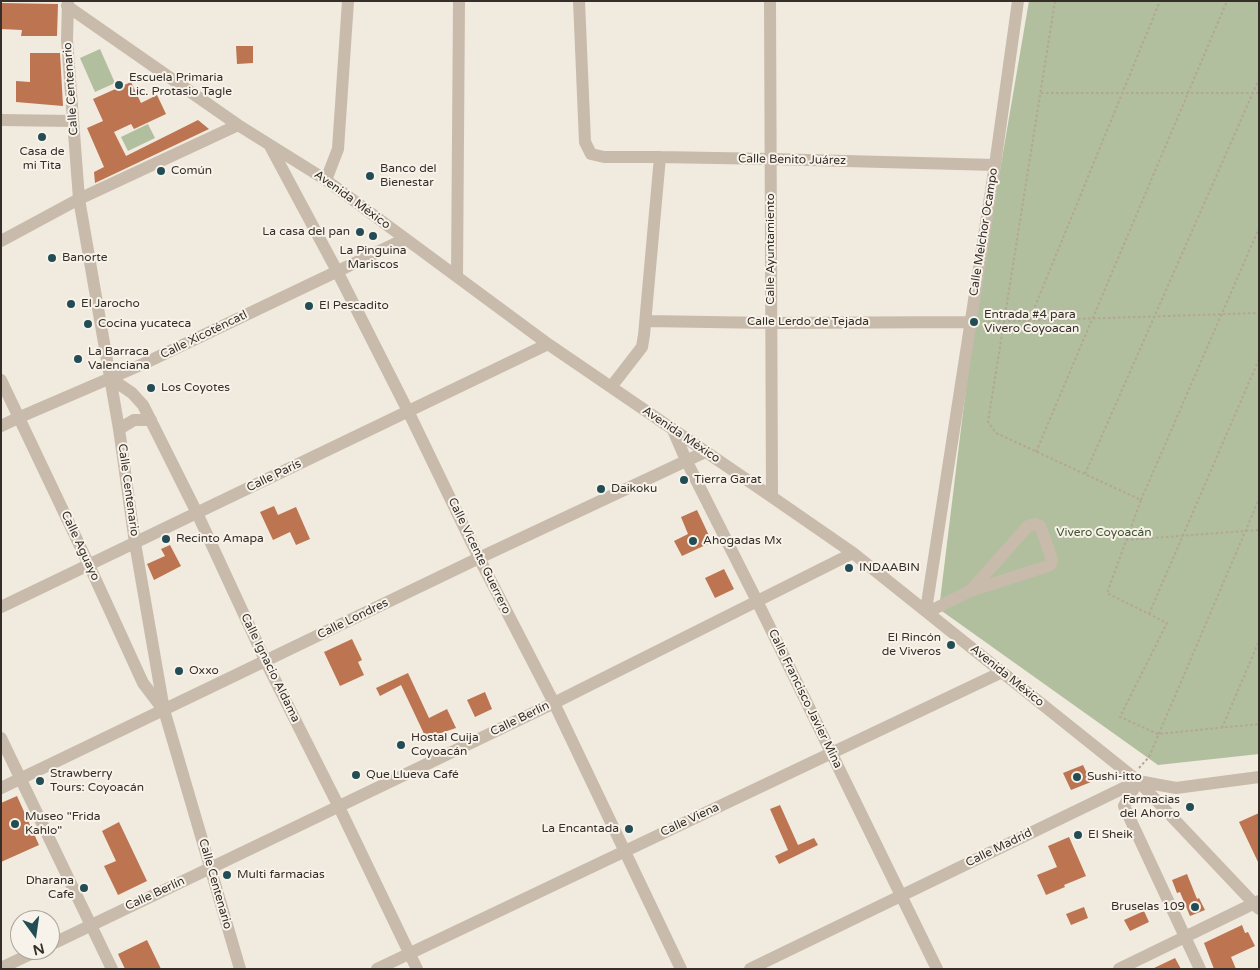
<!DOCTYPE html>
<html>
<head>
<meta charset="utf-8">
<style>
	body { margin:0 }
	#map { position:relative; width:1260px; height:970px; overflow:hidden; background:#f1eade; font-family:"Varela Round",sans-serif }
	canvas { display:block }
	.frame { position:absolute; inset:0; border:2px solid #362f29; pointer-events:none }
	.north { position:absolute; left:10px; top:910px; width:50px; height:50px; box-sizing:border-box; background:#f8f3ea; border:1px solid #aaa59d; border-radius:50%; rotate:166deg; font-size:14px; font-weight:700; line-height:20px; text-align:center; color:#362f29 }
	.north::after { content:''; display:block; margin:auto; width:18px; height:22px; background:#224d55; clip-path:polygon(50% 0,100% 100%,50% 72%,0 100%) }
</style>
</head>
<body>
<div id="map">
<canvas width="1260" height="970"></canvas>
<div class="frame"></div>
<div class="north">N</div>
</div>
<script>
const ctx = document.querySelector('canvas').getContext('2d');
ctx.lineJoin = 'round';
function paint(path, color) {
  ctx.fillStyle = color;
  ctx.fill(path, 'evenodd');
}
function stroke(path, color, width, dash) {
  ctx.strokeStyle = color;
  ctx.lineWidth = width;
  ctx.lineCap = dash ? 'butt' : 'round';
  ctx.setLineDash(dash || []);
  ctx.stroke(path);
}
function write(font, color, halo, rows, align = 'center') {
  ctx.font = font + ' "Varela Round",sans-serif';
  ctx.lineWidth = 4;
  ctx.setLineDash([]);
  ctx.textBaseline = 'middle';
  ctx.strokeStyle = halo;
  ctx.fillStyle = color;
  for (const [text, x, y, turn = 0] of rows) {
    ctx.save();
    ctx.translate(x, y);
    ctx.rotate((+turn || 0) * Math.PI / 180);
    ctx.textAlign = isNaN(turn) ? turn : align;
    if (halo) ctx.strokeText(text, 0, 0);
    ctx.fillText(text, 0, 0);
    ctx.restore();
  }
}
paint(new Path2D(`
	M1029,1H1259V754L1158,765L939,609L974,322Z
	M100,49L115,83L95,92L80,58Z
	M148,124L155,138L128,151L121,137Z`), '#b1bf9f');
paint(new Path2D(`
	M1,3L58,4L57,36H21L22,30L1,29Z
	M236,46H253V63L237,64Z
	M30,53H60L63,106L16,102V81L30,82Z
	M131,82L141,103L157,95L166,114L134,129L131,124L114,132L126,156L198,120L209,129L95,183L94,172L104,167L87,128L103,121L93,99Z
	M274,506L278,515L296,507L310,539L296,545L290,532L273,540L260,512Z
	M697,510L712,542L682,556L674,541L688,534L681,517Z
	M170,545L181,566L154,580L147,564L165,556L161,549Z
	M724,569L734,589L715,598L705,578Z
	M352,639L362,660L358,662L364,675L340,686L324,652Z
	M408,673L429,718L447,709L456,728L426,738L401,685L380,696L376,688Z
	M485,692L492,709L475,717L467,700Z
	M1083,765L1091,782L1071,790L1063,773Z
	M17,796L39,845L1,862V803Z
	M780,805L798,845L814,838L818,845L779,864L775,856L788,850L770,809Z
	M1259,813V864L1239,822Z
	M119,822L147,881L118,895L104,866L116,861L102,831Z
	M1069,837L1086,876L1064,885L1065,887L1046,895L1037,875L1057,867L1048,846Z
	M1187,874L1197,899L1199,898L1205,910L1190,916L1180,892L1177,893L1172,880Z
	M1084,907L1088,918L1071,925L1066,914Z
	M1144,911L1149,922L1130,931L1124,920Z
	M1242,925L1245,933L1248,932L1255,946L1231,957L1236,969H1214L1204,943Z
	M147,940L161,969H125L118,954Z
	M1175,958L1181,969H1152Z`), '#bd7450');
stroke(new Path2D(`
	M1055,1L988,422L996,433L1141,500L1107,593L1167,623L1120,717L1158,734L1259,724
	M1041,93H1259
	M1029,321L1160,1
	M983,322L1259,313
	M1036,452L1227,1
	M1085,474L1259,79
	M1141,500L1259,228
	M1126,540L1259,530
	M1149,614L1259,359
	M1222,728L1259,641
	M1139,768L1149,757L1259,499`), '#b4a595', 2, [2.5, 2.5]);
stroke(new Path2D(`
	M68,1L67,40L79,199L119,429L135,543L164,710L240,969
	M579,1L585,142L591,154L604,157H660L771,159L995,165
	M770,1L772,497
	M67,6L238,125L326,180L548,344L772,497L853,553L1138,781L1259,909
	M1,120L73,121
	M270,146L337,271L408,411L479,558L554,703L681,969
	M326,180L338,149L348,1
	M1,241L79,199L238,125
	M457,276L459,1
	M646,321L771,323L970,322
	M110,378L132,393L143,405L197,513L266,662L339,807L417,969
	M1,380L89,565L143,683L162,708
	M611,387L642,347L644,335L660,157
	M1,426L20,417L143,364L405,239
	M119,429L134,420H151
	M673,430L686,460L757,601L937,969
	M1,607L548,344
	M926,610L995,165L1018,1
	M928,612L970,591L1048,566L1051,564L1052,559L1040,526L1035,524L1028,526L970,591
	M1,738L112,969
	M1138,781L1124,806L1200,969
	M1,788L479,558L705,452
	M50,945L554,703L853,553
	M1,968L39,950
	M377,969L1002,672
	M750,969L1138,781L1176,788L1259,777
	M1119,969L1259,901`), '#c8bbab', 12);
for (const [x, y, r, color] of [
	[119,85,5,"#224d55"],
	[42,137,5,"#224d55"],
	[161,171,5,"#224d55"],
	[370,176,5,"#224d55"],
	[360,232,5,"#224d55"],
	[373,236,5,"#224d55"],
	[52,258,5,"#224d55"],
	[71,304,5,"#224d55"],
	[309,306,5,"#224d55"],
	[974,322,5,"#224d55"],
	[88,324,5,"#224d55"],
	[78,359,5,"#224d55"],
	[151,388,5,"#224d55"],
	[684,480,5,"#224d55"],
	[601,489,5,"#224d55"],
	[166,539,5,"#224d55"],
	[693,541,5,"#224d55"],
	[849,568,5,"#224d55"],
	[951,645,5,"#224d55"],
	[179,671,5,"#224d55"],
	[401,745,5,"#224d55"],
	[356,775,5,"#224d55"],
	[1077,777,5,"#224d55"],
	[40,781,5,"#224d55"],
	[1190,807,5,"#224d55"],
	[15,824,5,"#224d55"],
	[629,829,5,"#224d55"],
	[1078,835,5,"#224d55"],
	[227,875,5,"#224d55"],
	[84,888,5,"#224d55"],
	[1195,907,5,"#224d55"]
]) {
  const dot = new Path2D();
  dot.arc(x, y, r, 0, 2 * Math.PI);
  ctx.fillStyle = color;
  ctx.fill(dot);
  stroke(dot, '#f8f3ea', 2);
}
write('12px', '#362f29', '#f8f3ea', [
	["Escuela Primaria",129,78],
	["Lic. Protasio Tagle",129,92],
	["Casa de",42,152,"center"],
	["mi Tita",42,166,"center"],
	["Banco del",380,169],
	["Bienestar",380,183],
	["Común",171,171],
	["La casa del pan",350,232,"right"],
	["La Pinguina",373,251,"center"],
	["Mariscos",373,265,"center"],
	["Banorte",62,258],
	["El Jarocho",81,304],
	["El Pescadito",319,306],
	["Entrada #4 para",984,315],
	["Vivero Coyoacan",984,329],
	["Cocina yucateca",98,324],
	["La Barraca",88,352],
	["Valenciana",88,366],
	["Los Coyotes",161,388],
	["Tierra Garat",694,480],
	["Daikoku",611,489],
	["Recinto Amapa",176,539],
	["Ahogadas Mx",703,541],
	["INDAABIN",859,568],
	["El Rincón",941,638,"right"],
	["de Viveros",941,652,"right"],
	["Oxxo",189,671],
	["Hostal Cuija",411,738],
	["Coyoacán",411,752],
	["Strawberry",50,774],
	["Tours: Coyoacán",50,788],
	["Que Llueva Café",366,775],
	["Sushi-itto",1087,777],
	["Farmacias",1180,800,"right"],
	["del Ahorro",1180,814,"right"],
	["Museo \"Frida",25,817],
	["Kahlo\"",25,831],
	["La Encantada",619,829,"right"],
	["El Sheik",1088,835],
	["Multi farmacias",237,875],
	["Dharana",74,881,"right"],
	["Cafe",74,895,"right"],
	["Bruselas 109",1185,907,"right"]
], 'left');
write('12px', '#362f29', '#f8f3ea', [
	["Calle Centenario",71,89,-94],
	["Calle Benito Juárez",792,160,1],
	["Avenida México",352,200,36],
	["Calle Melchor Ocampo",984,232,-81],
	["Calle Ayuntamiento",771,249,-90],
	["Calle Lerdo de Tejada",808,322],
	["Calle Xicoténcatl",204,335,-26],
	["Avenida México",681,435,34],
	["Calle París",274,476,-26],
	["Calle Centenario",128,490,82],
	["Calle Aguayo",80,546,65],
	["Calle Vicente Guerrero",479,556,64],
	["Calle Londres",353,619,-26],
	["Calle Ignacio Aldama",270,668,64],
	["Avenida México",1007,676,39],
	["Calle Francisco Javier Mina",805,699,64],
	["Calle Berlín",520,719,-26],
	["Calle Viena",690,820,-25],
	["Calle Madrid",999,848,-26],
	["Calle Centenario",215,884,74],
	["Calle Berlín",155,894,-25]
]);
write('12px', '#42532f', '#f8f3ea', [
	["Vivero Coyoacán",1104,533]
]);
</script>
</body>
</html>
